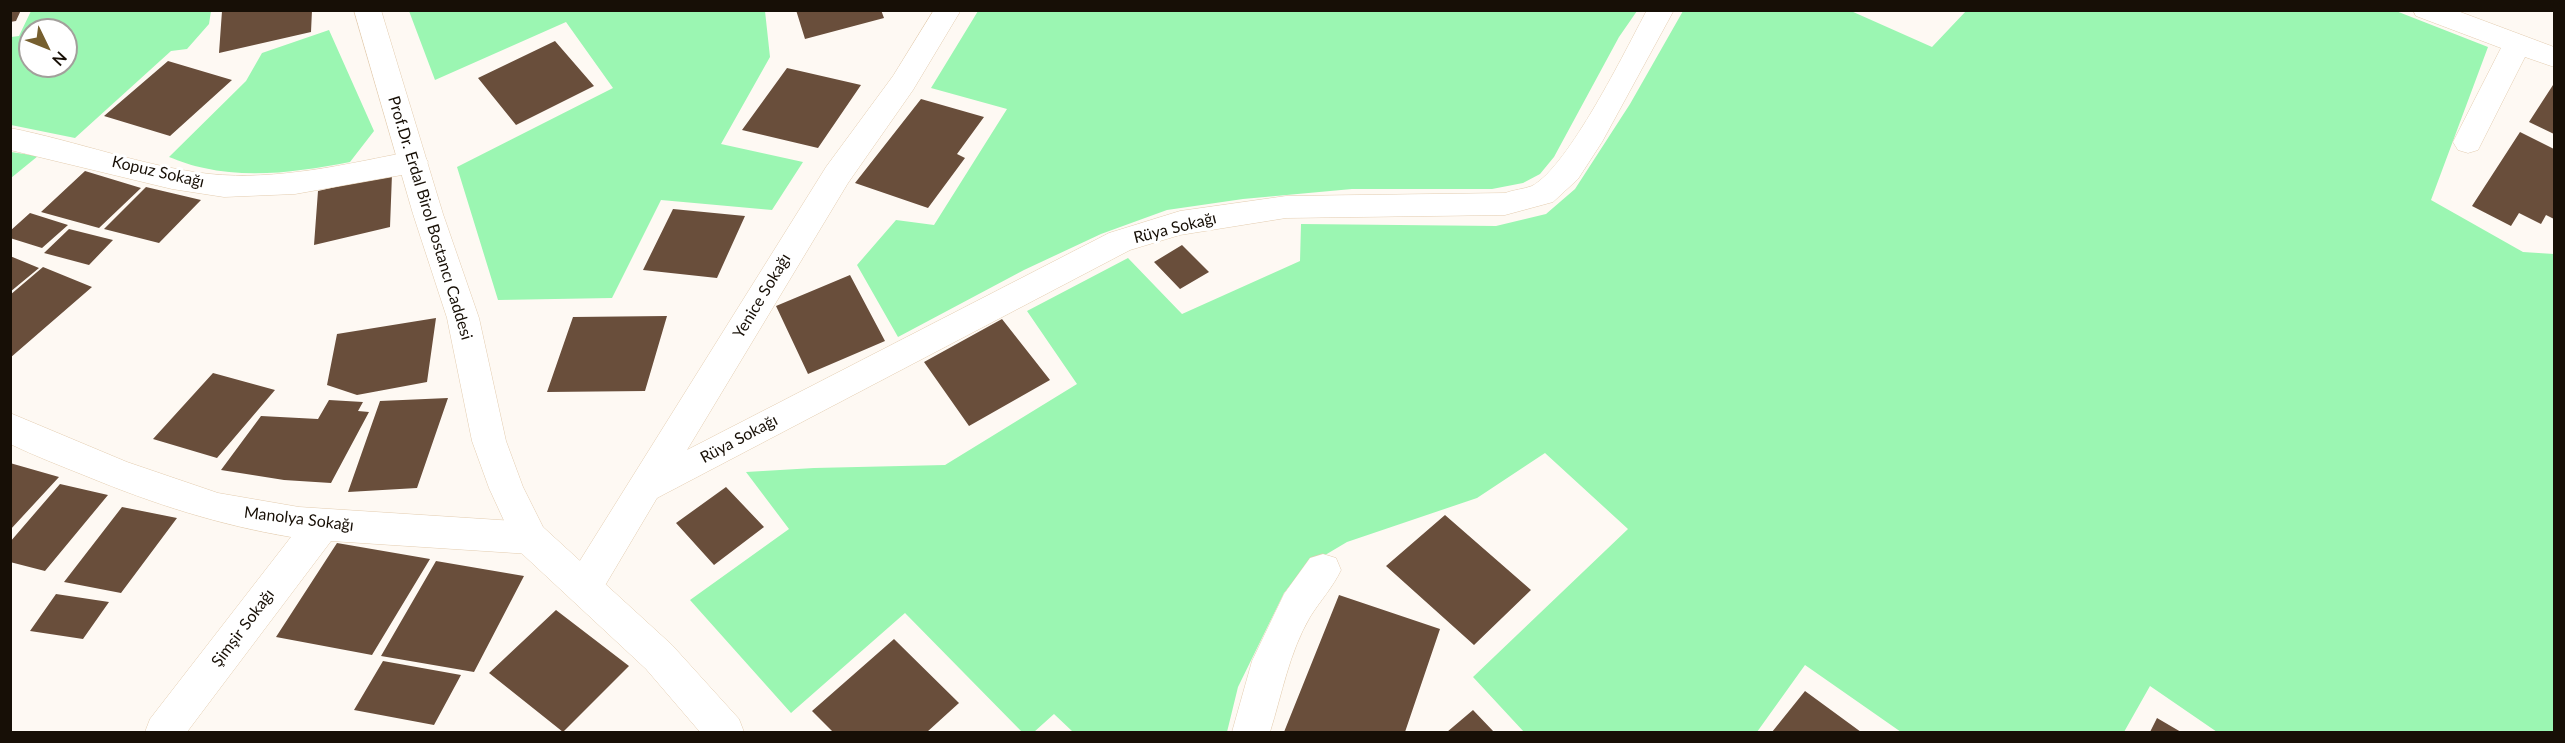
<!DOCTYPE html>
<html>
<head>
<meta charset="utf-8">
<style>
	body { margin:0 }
	#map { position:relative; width:2565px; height:743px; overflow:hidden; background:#fef9f3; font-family:Lato,sans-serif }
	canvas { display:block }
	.frame { position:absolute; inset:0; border:12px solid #170f06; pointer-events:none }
	.north { position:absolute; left:18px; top:18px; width:60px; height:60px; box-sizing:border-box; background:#fff; border:2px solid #a29f9b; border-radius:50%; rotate:133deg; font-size:16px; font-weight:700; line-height:24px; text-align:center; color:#170f06 }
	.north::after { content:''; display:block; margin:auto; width:21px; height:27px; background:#765f2f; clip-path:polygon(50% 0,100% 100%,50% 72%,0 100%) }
</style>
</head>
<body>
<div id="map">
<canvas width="2565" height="743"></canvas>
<div class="frame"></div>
<div class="north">N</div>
</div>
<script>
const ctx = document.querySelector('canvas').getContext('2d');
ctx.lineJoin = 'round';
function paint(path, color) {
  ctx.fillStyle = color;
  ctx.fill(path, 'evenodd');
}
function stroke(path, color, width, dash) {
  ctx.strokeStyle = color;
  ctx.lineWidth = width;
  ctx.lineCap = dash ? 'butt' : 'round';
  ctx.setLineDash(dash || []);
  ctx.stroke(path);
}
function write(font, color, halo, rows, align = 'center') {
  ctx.font = font + ' Lato,sans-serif';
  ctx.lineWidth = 6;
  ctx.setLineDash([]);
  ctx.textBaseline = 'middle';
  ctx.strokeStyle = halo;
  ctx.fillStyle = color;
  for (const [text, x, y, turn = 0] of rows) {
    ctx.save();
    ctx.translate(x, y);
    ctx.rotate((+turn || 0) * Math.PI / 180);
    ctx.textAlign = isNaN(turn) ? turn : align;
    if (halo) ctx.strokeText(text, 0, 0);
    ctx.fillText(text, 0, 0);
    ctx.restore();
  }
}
paint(new Path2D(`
	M31,11V10L211,11L209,24L187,49L171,51L75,138L11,125V37L19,36ZM30,30H66V66H30Z
	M409,11H765L770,57L721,144L803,162L772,210L661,200L612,298L498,300L457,167L613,88L566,22L435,80Z
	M978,11V10L1637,11L1619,37L1554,157L1540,174L1523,183L1492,189H1352L1243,199L1167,210L1101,234L1024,270L898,337L857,265L896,220L934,225L1007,109L931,88Z
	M1683,11H1851L1932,47L1966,11H2396L2488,47L2431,200L2523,252L2554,254V732H2217L2150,686L2124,732H1901L1805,665L1757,732H1524L1473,677L1628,529L1545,453L1477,498L1347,542L1305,567L1284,593L1238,687L1227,732H1073L1054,714L1034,732H1022L905,613L791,713L690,600L789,529L746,472L814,468L945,465L1077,384L1027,311L1128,258L1182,314L1300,261L1301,224L1496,226L1546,214L1575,189L1630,104Z
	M329,30L374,131L350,162C303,171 252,179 204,168C192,166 180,161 169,157L246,81L262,53Z
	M11,152L38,156L11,178Z`), '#9bf6b2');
paint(new Path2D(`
	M10,10H21L16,21L10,22Z
	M312,10L311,32L219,53L222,11Z
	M796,10H881L884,18L805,39Z
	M555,41L594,86L516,125L478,78Z
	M168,61L232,80L170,136L104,116Z
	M787,68L861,85L818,148L742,130Z
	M2553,85H2554V134L2529,122Z
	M921,99L984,117L957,154L965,158L928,208L855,183Z
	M2520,132L2554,149V219L2546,215L2541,224L2519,213L2511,226L2472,206Z
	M85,171L141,188L99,228L41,212Z
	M392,174L390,227L314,245L318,191Z
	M146,187L201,200L159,243L104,229Z
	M673,209L745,216L717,278L643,270Z
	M30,213L68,225L42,248L10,238V231Z
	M69,229L113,240L89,265L44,253Z
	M1182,245L1209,272L1180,289L1154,262Z
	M10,256L39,268L10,292Z
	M43,267L92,287L10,358V295Z
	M850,275L885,341L808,374L776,306Z
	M667,316L645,391L547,392L573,317Z
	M436,318L427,382L357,395L327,385L337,334Z
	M1002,319L1050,380L969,426L924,362Z
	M213,373L275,390L217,458L153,439Z
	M448,398L417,488L348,492L380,401Z
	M329,400L363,402L358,411L369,412L331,483L284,480L221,470L261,416L318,419Z
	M10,463L59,477L10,530Z
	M60,484L108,495L45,571L10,562V542Z
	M726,487L764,527L714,565L676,523Z
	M122,507L177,518L121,593L64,582Z
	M1445,515L1531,590L1474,645L1386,566Z
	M337,543L430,559L372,655L276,637Z
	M436,561L524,576L474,672L381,656Z
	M56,594L109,602L83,639L30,631Z
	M1339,595L1440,629L1405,732H1284Z
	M556,610L629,666L563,732L489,673Z
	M894,639L959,703L927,732H833L812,711Z
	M383,661L461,675L434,725L354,710Z
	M1805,691L1861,732H1772Z
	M1473,710L1494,732H1447Z
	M2157,718L2181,732H2150Z`), '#694e3b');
const street = new Path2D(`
	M934,10H961L913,90L848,183L687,450L1109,233L1180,211L1286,196L1505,193C1513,190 1524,189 1532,186C1569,166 1625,51 1647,10H1674L1602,142L1578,179L1553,202L1505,215L1286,218L1180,235L1130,250L657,498L597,599L584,604L571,599L566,587L571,575L826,167L893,76Z
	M2413,10H2455L2554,47V67L2525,57L2478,150L2468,153L2458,150L2453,142L2501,48L2416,16Z
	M10,128C76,141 145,167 210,174C277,181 347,164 413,151L423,154L428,162L423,170L413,173L295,194L224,197L172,189L10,150Z
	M10,413L127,462L218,493L299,507L530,522L543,527L548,538L543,549L530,554L331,541L187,732H145L150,719L291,537C219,525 154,504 86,476C61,466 35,456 10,444Z
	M1323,554L1336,558L1341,570C1333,587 1320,601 1310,617C1289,653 1282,694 1270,732H1232L1252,661L1284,594L1310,558Z`);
const secondary = new Path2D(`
	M354,10H381L443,214L479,318L506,441L523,487L543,527L672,645L739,719L744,732H700L646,669L517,549L489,488L472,441L447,318L413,214Z`);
stroke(street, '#e3ccaf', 1);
stroke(secondary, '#e3ccaf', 1);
paint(street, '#fff');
paint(secondary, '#fff');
write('16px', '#170f06', '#fff', [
	["Kopuz Sokağı",158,172,13],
	["Prof.Dr. Erdal Birol Bostancı Caddesi",430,218,73],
	["Rüya Sokağı",1175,228,-14],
	["Yenice Sokağı",762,296,-59],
	["Rüya Sokağı",739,439,-28],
	["Manolya Sokağı",299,519,7],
	["Şimşir Sokağı",243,628,-53]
]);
</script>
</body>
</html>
